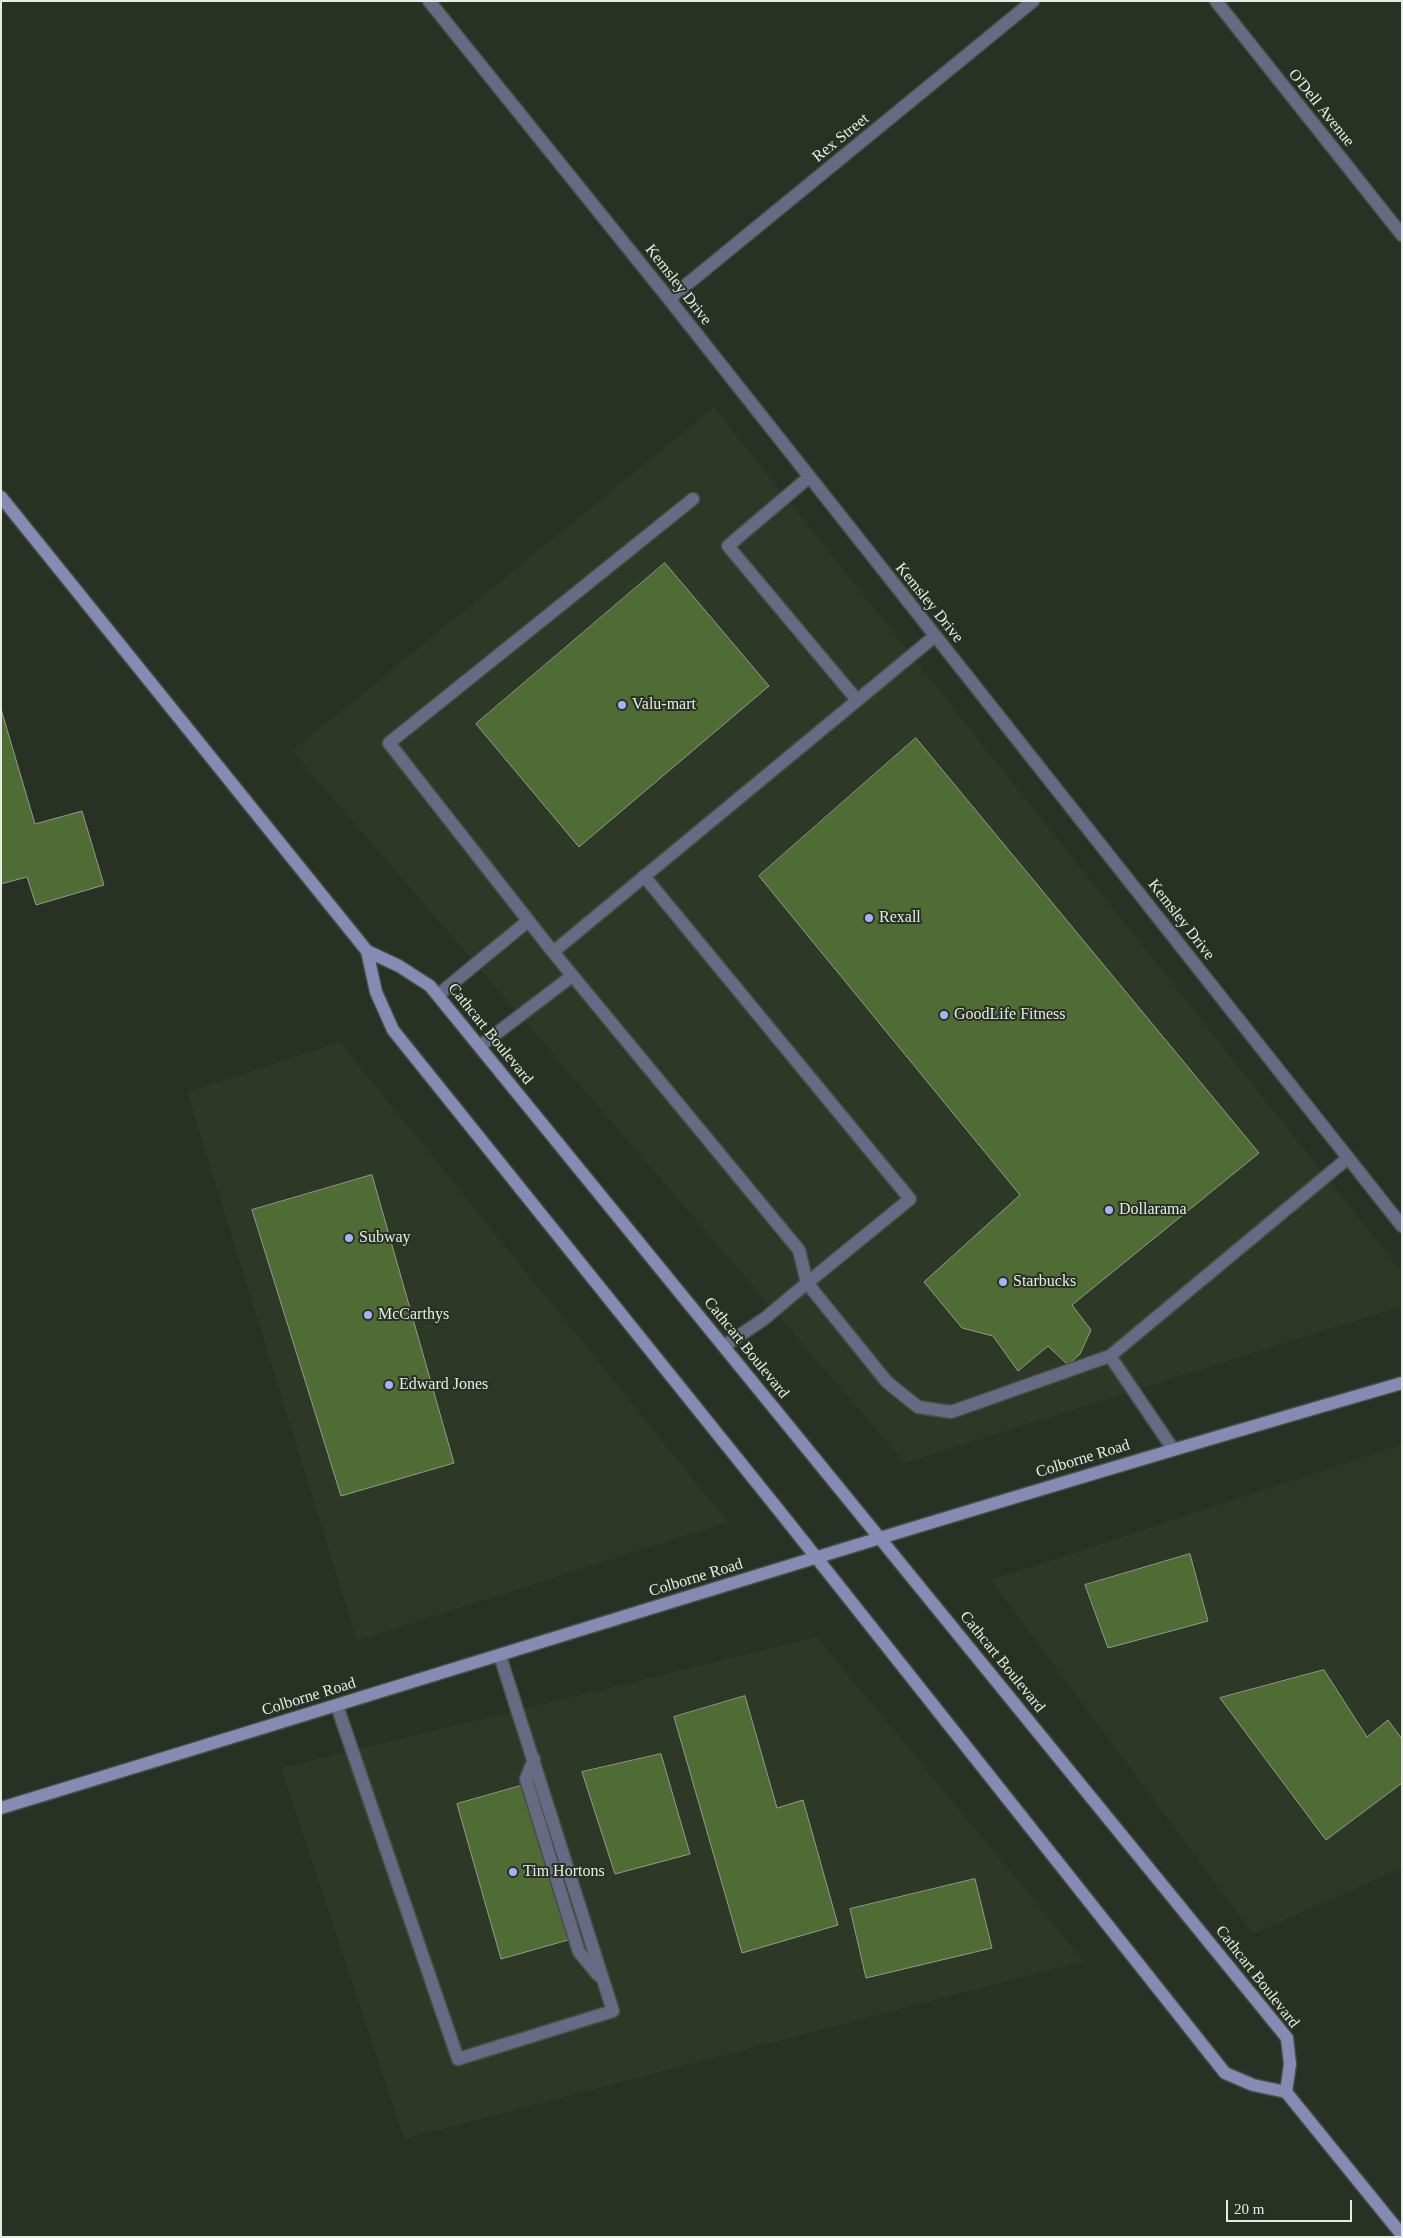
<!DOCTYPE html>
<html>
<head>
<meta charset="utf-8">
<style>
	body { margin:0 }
	#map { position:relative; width:1403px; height:2238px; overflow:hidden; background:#293024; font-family:Georgia,serif }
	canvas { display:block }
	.frame { position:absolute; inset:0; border:2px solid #e6ebe3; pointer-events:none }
	.scale { position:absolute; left:1226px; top:2200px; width:126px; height:22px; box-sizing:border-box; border:2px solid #e6ebe3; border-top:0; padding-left:6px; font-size:15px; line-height:18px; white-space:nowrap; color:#e6ebe3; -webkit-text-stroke:4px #293024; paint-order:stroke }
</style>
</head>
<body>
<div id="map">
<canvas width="1403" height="2238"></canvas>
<div class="frame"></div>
<div class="scale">20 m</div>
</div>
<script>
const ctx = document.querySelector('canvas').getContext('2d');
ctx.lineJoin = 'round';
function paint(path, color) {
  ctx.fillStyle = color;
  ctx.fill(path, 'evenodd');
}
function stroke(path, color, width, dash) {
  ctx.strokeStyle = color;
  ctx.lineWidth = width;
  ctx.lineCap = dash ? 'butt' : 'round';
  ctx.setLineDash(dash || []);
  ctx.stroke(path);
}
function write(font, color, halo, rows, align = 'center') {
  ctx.font = font + ' Georgia,serif';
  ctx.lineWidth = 4;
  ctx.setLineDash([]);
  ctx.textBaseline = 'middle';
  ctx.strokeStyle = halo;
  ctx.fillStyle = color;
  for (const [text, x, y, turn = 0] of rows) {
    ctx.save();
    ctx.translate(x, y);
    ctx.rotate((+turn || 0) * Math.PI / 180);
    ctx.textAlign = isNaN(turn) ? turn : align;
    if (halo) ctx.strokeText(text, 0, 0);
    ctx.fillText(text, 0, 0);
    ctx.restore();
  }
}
paint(new Path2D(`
	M714,407L1402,1272V1306L905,1463L292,751Z
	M340,1042L728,1522L357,1641L187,1092Z
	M1402,1444V1868L1253,1934L991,1580Z
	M817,1637L1084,1961L404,2139L281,1768Z`), '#2e3826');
const building = new Path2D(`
	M665,563L769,686L579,847L476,724Z
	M1,709L35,824L82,811L104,885L36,905L27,877L1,884Z
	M916,738L1259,1153L1072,1305L1091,1330L1080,1354L1068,1365L1048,1346L1018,1371L993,1336L962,1328L924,1282L1020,1195L759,876Z
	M372,1175L454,1463L341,1496L252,1210Z
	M1190,1554L1208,1621L1108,1648L1085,1585Z
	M1324,1670L1367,1737L1388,1720L1402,1739V1783L1326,1840L1220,1698Z
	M745,1696L777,1808L803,1800L838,1925L742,1953L674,1717Z
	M661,1754L690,1854L615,1874L582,1772Z
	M524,1785L568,1940L501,1959L457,1804Z
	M975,1879L992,1948L866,1978L850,1909Z`);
paint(building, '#4f6c34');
stroke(building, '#929b8b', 1);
const lane = new Path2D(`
	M808,478L728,546L857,700
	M644,876L910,1199L807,1283L887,1382L918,1407L951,1412L1110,1356L1173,1449
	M553,952L389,743L693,499
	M438,995L528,921
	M480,1046L572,976
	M724,1346L764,1319L807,1283L799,1250L553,952L935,636
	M1110,1356L1348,1158
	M337,1706L458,2059L613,2011L500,1656
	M534,1759L526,1779L579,1952L598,1975`);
const street = new Path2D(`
	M429,1L669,299L1402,1226
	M1216,1L1402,235
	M669,299L1033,1`);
const secondary = new Path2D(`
	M1,497L367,951L376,992L393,1030L781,1513L1225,2073L1253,2085L1286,2092
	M367,951L399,966L430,986L1287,2038L1290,2064L1286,2092
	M1,1808C468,1666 933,1518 1402,1383
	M1286,2092L1402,2235`);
stroke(lane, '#474e43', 15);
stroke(street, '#474e43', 15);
stroke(secondary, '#474e43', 15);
stroke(lane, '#666a83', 12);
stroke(street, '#666a83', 12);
stroke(secondary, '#858bb3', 12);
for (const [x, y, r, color] of [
	[622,705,5,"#a8b0fc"],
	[869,918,5,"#a8b0fc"],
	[944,1015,5,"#a8b0fc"],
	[1109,1210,5,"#a8b0fc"],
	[349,1238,5,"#a8b0fc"],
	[1003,1282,5,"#a8b0fc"],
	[368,1315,5,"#a8b0fc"],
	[389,1385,5,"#a8b0fc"],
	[513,1872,5,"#a8b0fc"]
]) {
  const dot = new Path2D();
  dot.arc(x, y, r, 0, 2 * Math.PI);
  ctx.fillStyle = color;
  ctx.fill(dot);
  stroke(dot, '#293024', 2);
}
write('16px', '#e6ebe3', '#293024', [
	["O'Dell Avenue",1321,108,51],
	["Rex Street",841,138,-39],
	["Kemsley Drive",678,285,52],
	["Kemsley Drive",929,603,51],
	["Kemsley Drive",1181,920,52],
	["Cathcart Boulevard",490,1034,51],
	["Cathcart Boulevard",746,1348,51],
	["Colborne Road",1083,1459,-17],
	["Colborne Road",696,1578,-17],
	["Cathcart Boulevard",1002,1662,51],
	["Colborne Road",309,1697,-17],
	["Cathcart Boulevard",1257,1977,52]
]);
write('16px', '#e6ebe3', '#293024', [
	["Valu-mart",632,705],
	["Rexall",879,918],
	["GoodLife Fitness",954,1015],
	["Dollarama",1119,1210],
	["Subway",359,1238],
	["Starbucks",1013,1282],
	["McCarthys",378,1315],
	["Edward Jones",399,1385],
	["Tim Hortons",523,1872]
], 'left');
</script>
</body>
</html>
